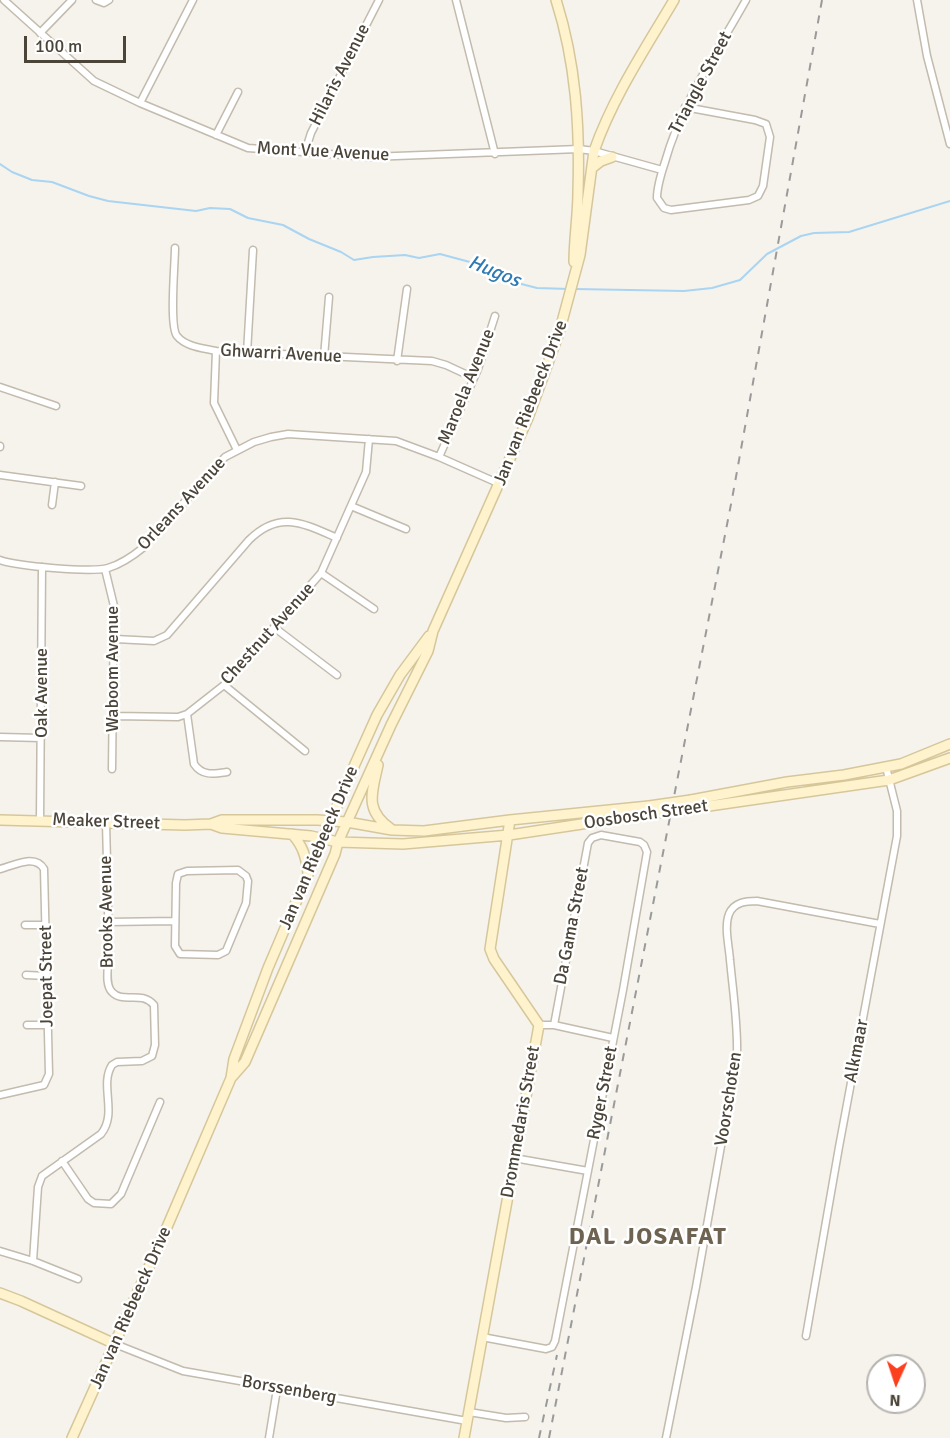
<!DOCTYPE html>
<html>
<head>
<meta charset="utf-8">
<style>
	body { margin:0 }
	#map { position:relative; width:950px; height:1438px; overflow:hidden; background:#f6f3ec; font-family:Signika,sans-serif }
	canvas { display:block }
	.north { position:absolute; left:866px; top:1354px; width:60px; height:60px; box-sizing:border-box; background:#fff; border:2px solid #b7b4b0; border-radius:50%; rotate:183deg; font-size:16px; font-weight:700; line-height:24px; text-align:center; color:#4b4439 }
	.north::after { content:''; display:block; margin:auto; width:21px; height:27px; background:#fc3f1d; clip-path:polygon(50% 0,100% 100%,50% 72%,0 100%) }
	.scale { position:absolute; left:24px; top:36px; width:102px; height:27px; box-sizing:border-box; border:3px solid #4b4439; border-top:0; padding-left:8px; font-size:18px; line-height:21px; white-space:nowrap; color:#4b4439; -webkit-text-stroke:4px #fff; paint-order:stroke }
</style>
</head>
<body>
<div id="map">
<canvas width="950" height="1438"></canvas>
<div class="north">N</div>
<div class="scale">100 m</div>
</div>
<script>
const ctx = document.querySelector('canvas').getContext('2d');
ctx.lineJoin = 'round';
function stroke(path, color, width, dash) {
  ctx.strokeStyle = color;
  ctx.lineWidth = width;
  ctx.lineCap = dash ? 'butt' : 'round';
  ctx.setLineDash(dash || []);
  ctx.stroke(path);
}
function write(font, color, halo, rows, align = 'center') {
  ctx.font = font + ' Signika,sans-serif';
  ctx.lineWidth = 5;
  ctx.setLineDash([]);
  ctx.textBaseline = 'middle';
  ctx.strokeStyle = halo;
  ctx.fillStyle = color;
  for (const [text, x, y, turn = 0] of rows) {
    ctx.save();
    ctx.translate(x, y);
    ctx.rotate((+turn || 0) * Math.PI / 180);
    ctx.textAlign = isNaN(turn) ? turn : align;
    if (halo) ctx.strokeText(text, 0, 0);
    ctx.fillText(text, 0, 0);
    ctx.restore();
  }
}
stroke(new Path2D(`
	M0,164L12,172L32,180L52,182L89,196L108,201L196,211L210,208L230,209L248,218L283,225L309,239L341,252L354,260L373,257L405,255L419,258L440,254L481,265L494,277L537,288L569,289
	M575,289L684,291L712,288L740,280L767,254L801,236L814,233L849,232L950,201`), '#a9d4f2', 2);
const street = new Path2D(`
	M4,0L94,81L140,103L248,148L370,157L579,149L594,151L662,170
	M96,0L104,3L109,0
	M456,0L495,154
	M917,0L927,56L950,144
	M40,33L72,0
	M140,103L193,0
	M685,107L755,120L766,124L770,137L763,186L758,196L749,200L671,210L664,208L657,198C657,186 661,174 665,162C681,104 717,52 746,0
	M216,135L238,92
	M305,152L311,133L379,0
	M175,248C175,264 169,326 177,336C186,347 203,348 216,351L432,361L446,365L474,378
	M216,351L214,403L237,450
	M247,353L253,250
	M324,357L329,297
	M397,361L407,289
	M0,387L56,406
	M0,447V446
	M439,457L478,369L495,316
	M0,475L81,486
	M52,505L55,482
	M351,506L406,529
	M0,560C17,566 91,573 108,568C122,564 133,556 144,547L225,457L254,442L271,437L288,434L396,441L439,457L500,484
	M105,569L114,606L112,769
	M321,573L374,609
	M275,628L337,675
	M115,639L154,641L167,635L249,540C279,510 303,523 337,538
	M224,685L305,751
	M187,714L194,764C202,776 213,774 227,772
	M114,716L178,717L187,714L224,685L321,573L366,472L369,439
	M0,737L41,738
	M40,820L42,567
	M0,869C13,866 35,853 44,869L49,1074L44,1085L0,1095
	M238,870L246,876L248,881L246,903L226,951L218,955L180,954L175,946L176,883L178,874L187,871Z
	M109,922L175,921
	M25,925H46
	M26,975L47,976
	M27,1025H47
	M539,1025H554L613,1038
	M514,1158L588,1171
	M62,1161L88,1199L94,1203L111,1204L121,1194L160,1102
	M0,1251L33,1261L78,1279
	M33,1261L38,1187L42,1176L101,1134C118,1113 99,1085 112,1065L117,1062L142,1061L152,1056L155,1045L154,1005C141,990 123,1004 112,992C105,985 108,970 108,961C109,914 107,868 106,821
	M806,1336L839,1147L897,836V811L886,767
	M482,1337L546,1349L552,1347L555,1341L623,990L647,852L644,845L640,842L601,835L592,838L588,843L554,1025
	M115,1344L183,1371L467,1421
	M469,1412L506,1418L525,1417
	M269,1438L277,1389
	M666,1438L696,1287L737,1056C738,1024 733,992 730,960C729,946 724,927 729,914C734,902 746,901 757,901L880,924`);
const secondary = new Path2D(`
	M556,0C576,63 580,127 578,192C578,215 574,239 574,262
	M592,168L601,161L612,157
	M378,765C372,793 364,810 391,829
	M691,800L787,782L844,775L901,764L950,744
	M688,809L889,780L950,758
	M0,820L185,825L211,824L222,820H317L347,822L392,830L424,831L510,820L649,806
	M211,824L222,828L311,836L338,842L403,844L509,835L648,814
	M292,834C303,846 306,857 308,873
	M231,1078L245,1062L335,854L338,842L391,725L428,651L433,631L528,418L559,333L580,255L594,151C613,97 645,49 674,0
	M0,1293L21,1301L115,1344
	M72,1438L167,1227L231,1078L234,1059L268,968L355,764L377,715L400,675L429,636
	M464,1438L539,1025L494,959L490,949L510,820`);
stroke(street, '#c2bbae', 9);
stroke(secondary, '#d6c79b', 12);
stroke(street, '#fff', 6);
stroke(secondary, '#fff3cd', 9);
stroke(new Path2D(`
	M539,1438L557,1355
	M549,1438L732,499L822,0`), '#9a9a9a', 2, [8, 8]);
const secondaryBridge = new Path2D(`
	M649,806L691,800
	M648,814L688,809`);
stroke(secondaryBridge, '#d6c79b', 12, []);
stroke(secondaryBridge, '#fff3cd', 9);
write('18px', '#4b4439', '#fff', [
	["Hilaris Avenue",340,75,-63],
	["Triangle Street",701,83,-62],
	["Mont Vue Avenue",323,152,3],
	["Ghwarri Avenue",281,354,3],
	["Maroela Avenue",467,387,-68],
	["Jan van Riebeeck Drive",531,403,-69],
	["Orleans Avenue",182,504,-47],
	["Chestnut Avenue",268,634,-48],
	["Waboom Avenue",113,669,-90],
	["Oak Avenue",42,693,-90],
	["Oosbosch Street",646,815,-8],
	["Meaker Street",106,822,2],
	["Jan van Riebeeck Drive",319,848,-67],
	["Brooks Avenue",107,912,-91],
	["Da Gama Street",572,926,-79],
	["Joepat Street",47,976,-91],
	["Alkmaar",857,1051,-79],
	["Ryger Street",603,1093,-79],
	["Voorschoten",729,1099,-81],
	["Drommedaris Street",521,1122,-80],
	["Jan van Riebeeck Drive",131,1308,-66],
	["Borssenberg",289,1390,10]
]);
write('italic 20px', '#2e7ab2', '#fff', [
	["Hugos",494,272,22]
]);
ctx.letterSpacing = '1.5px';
write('bold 24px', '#6e6250', '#fff', [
	["DAL JOSAFAT",648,1238]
]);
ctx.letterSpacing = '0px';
</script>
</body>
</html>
